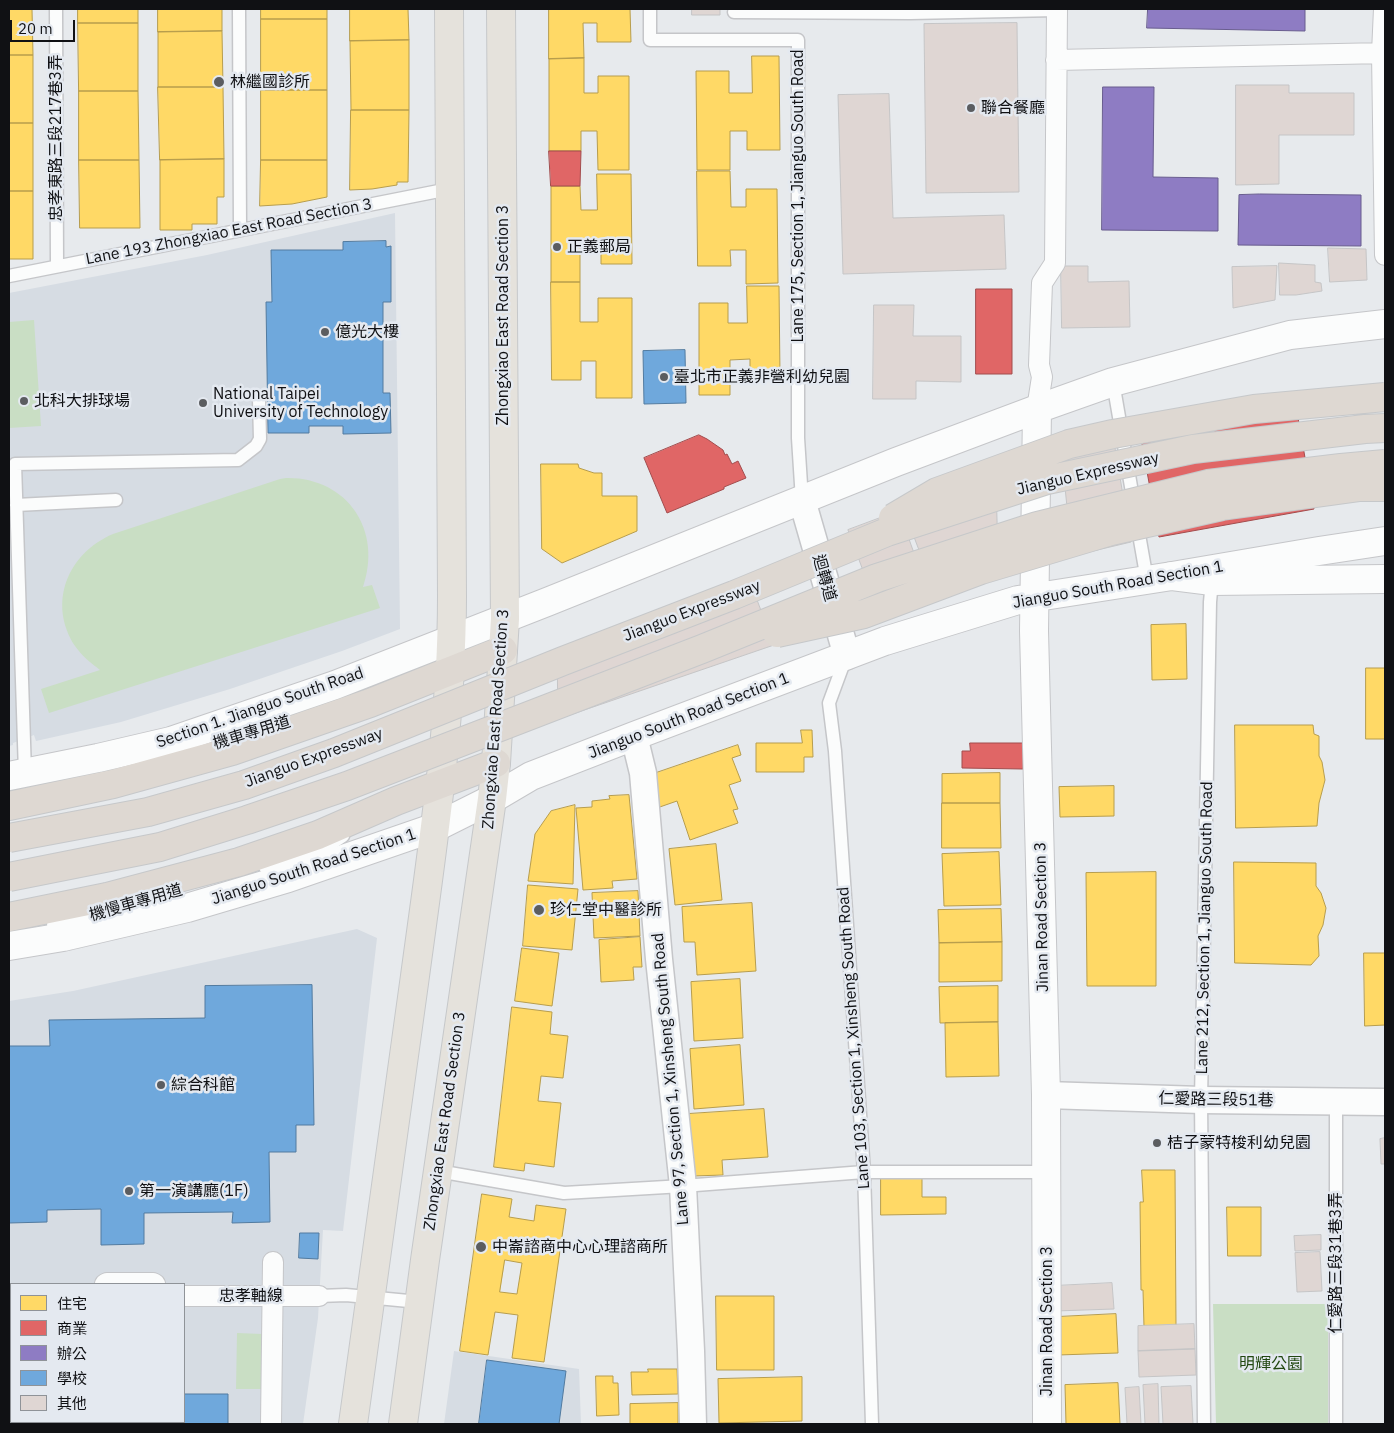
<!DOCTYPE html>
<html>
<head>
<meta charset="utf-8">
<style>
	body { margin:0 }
	#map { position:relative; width:1394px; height:1433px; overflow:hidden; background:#e7eaed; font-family:"IBM Plex Sans","Noto Sans TC",sans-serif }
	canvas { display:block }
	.frame { position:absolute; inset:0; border:10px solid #101114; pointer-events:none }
	.legend { position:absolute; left:10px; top:1283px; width:175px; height:140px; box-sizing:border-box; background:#e4e9f0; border:1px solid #8f9398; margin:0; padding:6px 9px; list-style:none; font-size:15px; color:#101114 }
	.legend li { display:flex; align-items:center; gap:10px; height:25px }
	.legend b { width:25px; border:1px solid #8f9398 }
	.scale { position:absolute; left:10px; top:20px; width:65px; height:22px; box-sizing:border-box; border:2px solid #101114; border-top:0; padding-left:6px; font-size:15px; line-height:18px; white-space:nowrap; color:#101114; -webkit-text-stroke:4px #e4e9f0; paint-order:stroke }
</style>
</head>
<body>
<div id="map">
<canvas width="1394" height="1433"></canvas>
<div class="frame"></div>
<ul class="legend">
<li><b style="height:14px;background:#ffd966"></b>住宅</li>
<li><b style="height:14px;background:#e06666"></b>商業</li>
<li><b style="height:14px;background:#8e7cc3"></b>辦公</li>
<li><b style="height:14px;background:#6fa8dc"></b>學校</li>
<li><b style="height:14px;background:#dfd6d3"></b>其他</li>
</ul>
<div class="scale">20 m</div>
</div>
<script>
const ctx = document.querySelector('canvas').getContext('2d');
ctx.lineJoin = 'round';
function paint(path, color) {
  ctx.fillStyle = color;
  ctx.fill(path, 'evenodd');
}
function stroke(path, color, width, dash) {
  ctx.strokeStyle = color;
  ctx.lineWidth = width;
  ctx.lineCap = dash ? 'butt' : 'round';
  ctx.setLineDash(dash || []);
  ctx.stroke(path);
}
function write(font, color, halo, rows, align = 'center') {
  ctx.font = font + ' "IBM Plex Sans","Noto Sans TC",sans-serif';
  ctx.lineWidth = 5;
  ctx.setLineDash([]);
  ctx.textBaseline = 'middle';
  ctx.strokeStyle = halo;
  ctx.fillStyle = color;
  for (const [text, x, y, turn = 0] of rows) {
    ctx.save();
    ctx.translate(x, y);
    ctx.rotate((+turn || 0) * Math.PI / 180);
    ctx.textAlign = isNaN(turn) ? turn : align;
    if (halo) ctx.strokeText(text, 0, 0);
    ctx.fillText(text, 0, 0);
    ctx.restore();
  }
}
paint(new Path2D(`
	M395,213L400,629L342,651L230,689L121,722L36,741L34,735L13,743V745L9,746V293L207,255Z
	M357,929L377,938L343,1231L323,1230L318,1318L303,1424H9V1001L73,991ZM11,1284H184V1422H11Z
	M454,1351L579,1369L581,1424H444Z`), '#d6dce3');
paint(new Path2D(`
	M34,320L41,426L9,428V322Z
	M286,478C347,477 383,530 363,587L372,585L380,608L49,713L41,689L100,670C91,663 82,656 75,646C47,603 68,553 113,534L280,479Z
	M1213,1304H1328V1424H1216Z
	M237,1333L262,1334L261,1389H236Z`), '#c9dec4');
const homes = new Path2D(`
	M9,9H32L33,55H9Z
	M78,9H138V23H78Z
	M158,9H222V31L158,32Z
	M261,9H327V19H261Z
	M350,9H408L409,40L350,41Z
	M549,9H630L631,42H597V23H583L584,58L549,59Z
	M261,19H327V90H261Z
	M78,23H138V91H79Z
	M222,31L223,87H158V32Z
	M409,40V110H351L350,41Z
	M9,55H33V123H9Z
	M752,56H779L780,150H747V131H730V170H697L696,71H729V93H752Z
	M584,58V93H598V76H629V170H598L597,131H581V151H549V59Z
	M158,87H223L224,159L160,160Z
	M261,90H327V160H261Z
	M79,91H138L139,160H79Z
	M351,110H409L408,182H397V185L372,189L350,190Z
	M9,123H33V191H9Z
	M224,159V197H217V224H192V230H160V160Z
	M79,160H139L140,228H80Z
	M261,160H327V197L292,204L260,206Z
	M697,171H730L731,207H746V189H777L778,283L746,284V250H730L731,266H698Z
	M597,174H631L632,264H601V244L580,245V282H551V186H580L581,210H597Z
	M9,191H33V259H9Z
	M551,282H580V322H598V298H632V398H596V361H581V380H552Z
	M747,286H779L780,376H750V359L730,360V395H699V303H728V323H747Z
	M541,464H578L579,468L594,473H602V496H637V531L562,563L542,549Z
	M1186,624L1187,679L1152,680L1151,625Z
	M1366,668H1385V739H1366Z
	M1235,725H1313L1314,734L1319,736V756L1322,762L1325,780L1319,803L1317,826L1236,828Z
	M801,730H812L813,757H804V772H756V743H802Z
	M738,745L741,755L732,758L741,781L729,785L738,809L733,810L738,823L690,840L677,801L654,809L656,773Z
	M1000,773V803H942V774Z
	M1114,786V816L1060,817L1059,787Z
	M629,795L637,879L612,881L613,888L583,890L576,808L592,807V801L610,799L609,796Z
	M942,803H1000L1001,848H942Z
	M575,805L573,884L528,881L535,834L551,811Z
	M716,844L722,900L675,905L669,849Z
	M999,852L1001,905L944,906L942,854Z
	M1234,862L1316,863V886L1321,893L1326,908L1323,925L1318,936L1319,956L1311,965L1235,963Z
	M1156,872V986H1087L1086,873Z
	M528,885L578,889L572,950L523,946Z
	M638,891L640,936L594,938L592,893Z
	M752,903L756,971L697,975L695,942H684L682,907Z
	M1001,909L1002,942L939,943L938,910Z
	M640,937L642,967H633L634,980L601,982L599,940Z
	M1002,942V981L939,982V943Z
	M522,948L559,953L552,1006L515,1001Z
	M1364,953H1385V1025L1365,1026Z
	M740,979L743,1038L694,1041L691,982Z
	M998,986V1022L940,1023L939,987Z
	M512,1007L552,1012L550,1034L568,1036L563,1078L541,1076L538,1101L561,1103L554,1167L525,1163L524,1171L494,1167Z
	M998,1022L999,1076L946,1077L945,1023Z
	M740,1045L744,1105L694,1109L690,1049Z
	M764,1109L768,1157L722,1160L723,1175L693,1176L688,1114Z
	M1142,1170H1175L1176,1327H1144L1143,1290H1141L1140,1202H1143Z
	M881,1175H922V1197H946V1214L881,1215Z
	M482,1194L512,1199L509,1217L534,1221L536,1205L566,1209L544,1362L512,1358L518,1315L495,1312L488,1355L460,1351ZM505,1260L522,1263L517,1294L500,1292Z
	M1227,1207H1261V1256H1228Z
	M716,1296H774V1370H717Z
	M1116,1314L1118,1353L1058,1355L1057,1317Z
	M648,1369H677L678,1394L632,1395L631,1372H648Z
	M596,1376H613V1383H618L619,1415L597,1416Z
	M802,1377V1421L719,1423L718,1379Z
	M1118,1383L1120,1424H1066L1065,1385Z
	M678,1403V1424H630V1404Z`);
paint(homes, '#ffd966');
stroke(homes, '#b79d4d', 1);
const shops = new Path2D(`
	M549,151H581L580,186H551Z
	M976,289H1012V374H976Z
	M1297,412L1314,509L1159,537L1141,439Z
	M699,435L707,439L723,450L725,455L727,454L732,464L738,461L746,478L724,487V489L667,513L644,458Z
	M970,743H1024L1023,769L962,768V751H970Z`);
paint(shops, '#e06666');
stroke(shops, '#a24c4d', 1);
const offices = new Path2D(`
	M1148,9H1305V31L1147,28Z
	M1103,87H1154L1153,177L1218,178V231L1102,230Z
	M1260,194L1361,195V246L1238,245L1239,195Z`);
paint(offices, '#8e7cc3');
stroke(offices, '#685c8e', 1);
const schools = new Path2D(`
	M386,241V247L391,246V302H383V393H390L391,433L343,434V426H309V433H268L266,302H272L271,250H343V242Z
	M685,350L686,403L644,404L643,351Z
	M312,985L314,1125H296V1152H269L270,1222L232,1223L233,1212L144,1213V1244L101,1245V1209L47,1210V1222L9,1223V1046H50L49,1020L205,1018V986Z
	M300,1233H319L318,1259L299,1258Z
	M9,1350H11V1379H9Z
	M487,1360L566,1371L559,1424H479Z
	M184,1394H228V1424H122V1422H184Z
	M9,1397H11V1422H122V1424H9Z
	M70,1422H172L70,1423Z`);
paint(schools, '#6fa8dc');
stroke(schools, '#527ba0', 1);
const building = new Path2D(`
	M692,9H720V15H692Z
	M1017,23L1019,192L926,193L924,24Z
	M1236,85H1289V93H1354V135H1279V184L1236,185Z
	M889,94L893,218L1004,215L1006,269L843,274L838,95Z
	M1328,248L1366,249L1367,280L1330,282Z
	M1279,263L1315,265V282L1321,283L1322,291L1296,295H1280Z
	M1061,266H1088V282L1129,281L1130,327L1062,328Z
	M1277,266L1275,300L1233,308L1232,267Z
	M874,305H914L913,336H961V382L916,381V399H873Z
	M1115,448L1131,542L1072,556L1062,458Z
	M996,486L998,553L930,579L906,516Z
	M899,511L925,584L875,603L848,530Z
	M748,576L774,645L558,719L557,652Z
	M1385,1138V1164H1381L1380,1139Z
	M1321,1235V1250L1295,1251L1294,1236Z
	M1320,1252L1322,1291L1297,1292L1295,1253Z
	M1112,1283L1114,1309L1055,1311L1054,1286Z
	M1194,1324L1195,1349L1138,1351V1326Z
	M1195,1349L1196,1375L1139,1377L1138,1351Z
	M1158,1384L1159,1424H1145L1143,1385Z
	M1191,1386L1193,1424H1163L1161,1387Z
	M1139,1387L1141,1424H1127L1125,1388Z`);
paint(building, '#dfd6d3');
stroke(building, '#c5c5c6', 1);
const service = new Path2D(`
	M56,9L57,266
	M239,9L240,230
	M650,9V40H798V438L802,500
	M734,12L910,13L1057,10
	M9,276L449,189
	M1113,382L1134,504
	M16,505L116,500
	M1137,523L1147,580
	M846,657L829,703L835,751L864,1172L872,1424
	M25,773L15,464L238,460L256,446L260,439L259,399
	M265,867L320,851L343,836
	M53,925L121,907
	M438,1171L564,1193L683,1186L864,1172H1046
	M319,1296L346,1295L419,1302
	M1204,1424L1201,1100L1210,602L1212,581
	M1336,1424V1102`);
const pedestrian = new Path2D(`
	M1384,9L1382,53L1385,255
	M1056,60L1385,53
	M1037,409L1042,377L1039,365L1042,283L1055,263L1057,9
	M105,1284L107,1283H153L155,1284
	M184,1296H319
	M9,1298H11
	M271,1424L273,1262`);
const minor = new Path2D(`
	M802,500L847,656
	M634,736L643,773L659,959L683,1186L691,1351L693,1424
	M1046,1095L1201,1100L1385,1102`);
const tertiary = new Path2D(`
	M1037,409L1034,631L1046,1095L1047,1424
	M9,776L98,758L171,741L335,685L547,602L896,462L1037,409L1113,382L1290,335L1385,324
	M9,946L63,937L187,908L288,878L436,827L492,799L531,776L634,736L885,641L1018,600L1172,576L1319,551L1385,541`);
const secondary = new Path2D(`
	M1172,576L1212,581L1385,579`);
const primary = new Path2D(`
	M353,1424C374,1275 394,1125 415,976C432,850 452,723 452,596L449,9
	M403,1424L425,1260L492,799L496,763L505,619L501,9`);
const trunk = new Path2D(`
	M9,806L113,784L232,751L370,703L503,650
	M9,917L107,897L239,862L318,835L396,801L496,763`);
stroke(service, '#c5c6c9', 15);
stroke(pedestrian, '#c5c6c9', 22);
stroke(minor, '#c5c6c9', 29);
stroke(tertiary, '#c5c6c9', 30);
stroke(secondary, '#c5c6c9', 30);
stroke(primary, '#c6c8ca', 30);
stroke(trunk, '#c6c8ca', 30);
stroke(service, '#fbfcfc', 12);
stroke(pedestrian, '#fbfcfc', 20);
stroke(minor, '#fbfcfc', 26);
stroke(tertiary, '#fbfcfc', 28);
stroke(secondary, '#fbfcfc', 28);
stroke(primary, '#e5e2dc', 28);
stroke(trunk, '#ded8d2', 28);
const trunkBridge = new Path2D(`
	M893,518L937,492L1069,444L1113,434L1254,409L1385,397
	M777,633L864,614L981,570L1111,531L1222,506L1360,487H1385
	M9,838L148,812L244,785L334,753L563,661L734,595L887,532L1047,480L1193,449L1365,429L1385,428
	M9,877L160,847L247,820L347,786L702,649L877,578L1037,526L1208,484L1341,468L1385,464`);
stroke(trunkBridge, '#c6c8ca', 30, []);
stroke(trunkBridge, '#ded8d2', 28);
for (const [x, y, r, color] of [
	[219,82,6,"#5b5d60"],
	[971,108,5,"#5b5d60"],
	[557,247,5,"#5b5d60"],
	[325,332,5,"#5b5d60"],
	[664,377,5,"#5b5d60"],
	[24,401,5,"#5b5d60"],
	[203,403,5,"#5b5d60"],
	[539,910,6,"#5b5d60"],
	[161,1085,5,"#5b5d60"],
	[1157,1143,5,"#5b5d60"],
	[129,1191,5,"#5b5d60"],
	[481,1247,6,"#5b5d60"]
]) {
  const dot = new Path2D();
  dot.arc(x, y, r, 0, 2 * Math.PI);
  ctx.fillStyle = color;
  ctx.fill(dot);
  stroke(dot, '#e4e9f0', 2);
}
write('16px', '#101114', '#e4e9f0', [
	["林繼國診所",230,82],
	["聯合餐廳",981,108],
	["正義郵局",567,247],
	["億光大樓",335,332],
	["臺北市正義非營利幼兒園",674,377],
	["National Taipei",213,394],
	["University of Technology",213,412],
	["北科大排球場",34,401],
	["珍仁堂中醫診所",550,910],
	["綜合科館",171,1085],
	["桔子蒙特梭利幼兒園",1167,1143],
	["第一演講廳(1F)",139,1191],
	["中崙諮商中心心理諮商所",492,1247]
], 'left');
write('16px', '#101114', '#e4e9f0', [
	["忠孝東路三段217巷3弄",56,138,-90],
	["Lane 175, Section 1, Jianguo South Road",798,196,-90],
	["Lane 193 Zhongxiao East Road Section 3",229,232,-11],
	["Zhongxiao East Road Section 3",503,315,-90],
	["Jianguo Expressway",1088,474,-13],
	["迴轉道",824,578,74],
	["Jianguo South Road Section 1",1118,585,-10],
	["Jianguo Expressway",692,611,-21],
	["Section 1. Jianguo South Road",260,708,-19],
	["Jianguo South Road Section 1",689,716,-21],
	["Zhongxiao East Road Section 3",496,719,-86],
	["機車專用道",252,733,-17],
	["Jianguo Expressway",314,758,-20],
	["Jianguo South Road Section 1",314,867,-18],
	["機慢車專用道",136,903,-16],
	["Jinan Road Section 3",1042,917,-91],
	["Lane 212, Section 1, Jianguo South Road",1205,928,-89],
	["Lane 103, Section 1, Xinsheng South Road",854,1038,-94],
	["Lane 97, Section 1, Xinsheng South Road",671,1079,-95],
	["仁愛路三段51巷",1216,1100,1],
	["Zhongxiao East Road Section 3",445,1121,-82],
	["仁愛路三段31巷3弄",1336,1263,-90],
	["忠孝軸線",251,1296],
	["Jinan Road Section 3",1047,1321,-90]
]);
write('16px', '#224811', '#e4e9f0', [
	["明輝公園",1271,1364]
]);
</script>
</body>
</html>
